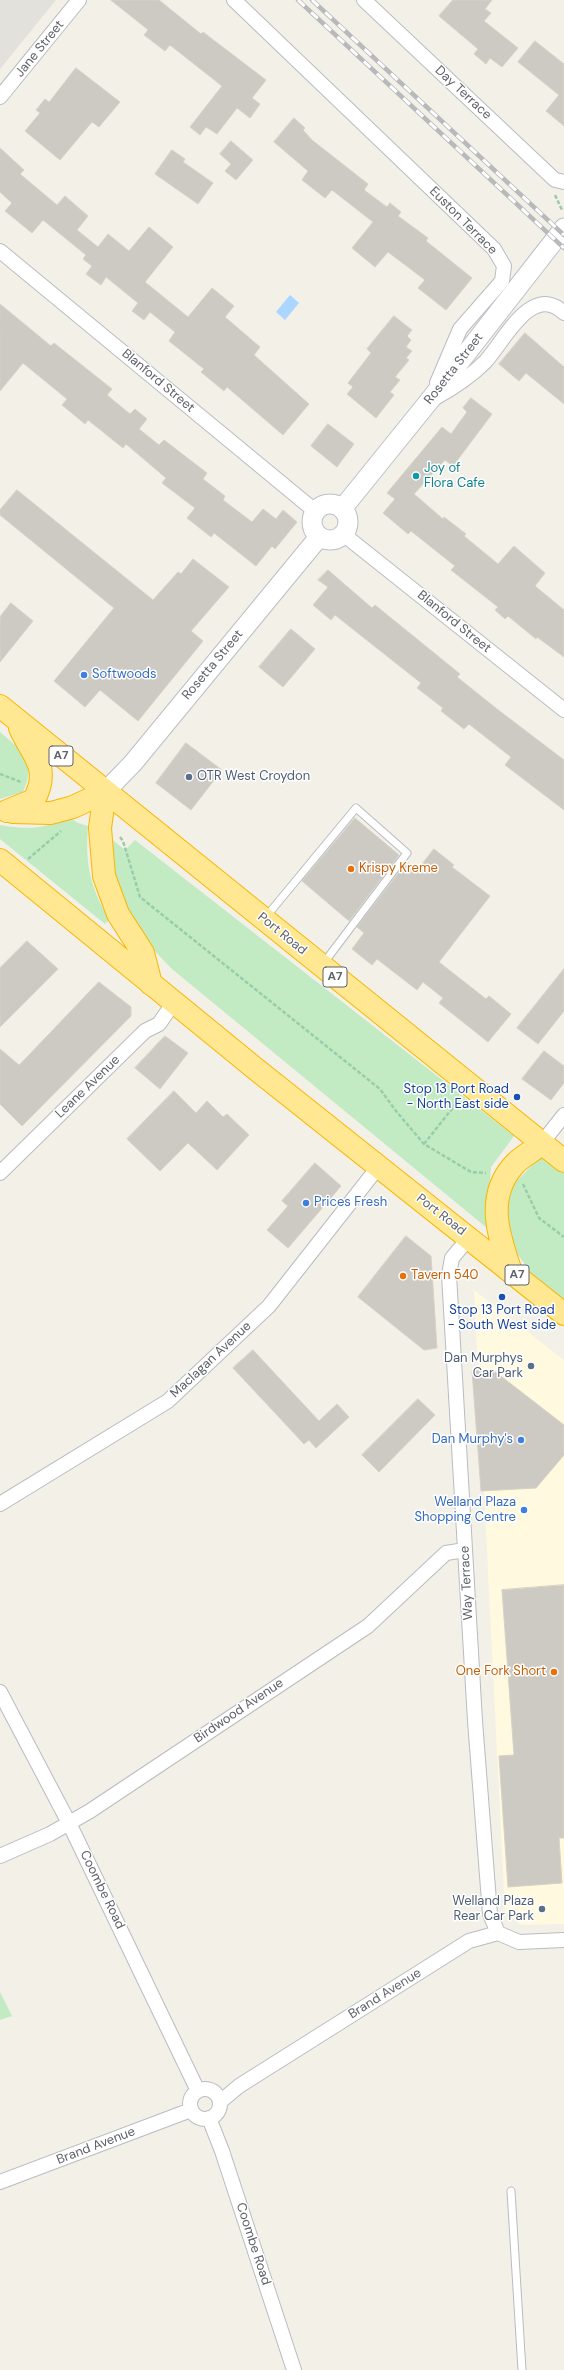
<!DOCTYPE html>
<html>
<head>
<meta charset="utf-8">
<style>
	body { margin:0 }
	canvas { display:block; background:#f2f0e7 }
</style>
</head>
<body>
<canvas width="564" height="2370"></canvas>
<script>
const ctx = document.querySelector('canvas').getContext('2d');
ctx.lineJoin = 'round';
function paint(path, color) {
  ctx.fillStyle = color;
  ctx.fill(path, 'evenodd');
}
function stroke(path, color, width, dash) {
  ctx.strokeStyle = color;
  ctx.lineWidth = width;
  ctx.lineCap = dash ? 'butt' : 'round';
  ctx.setLineDash(dash || []);
  ctx.stroke(path);
}
function write(font, color, halo, rows, align = 'center') {
  ctx.font = font + ' "DM Sans",sans-serif';
  ctx.lineWidth = 3;
  ctx.setLineDash([]);
  ctx.textBaseline = 'middle';
  ctx.strokeStyle = halo;
  ctx.fillStyle = color;
  for (const [text, x, y, turn = 0] of rows) {
    ctx.save();
    ctx.translate(x, y);
    ctx.rotate((+turn || 0) * Math.PI / 180);
    ctx.textAlign = isNaN(turn) ? turn : align;
    if (halo) ctx.strokeText(text, 0, 0);
    ctx.fillText(text, 0, 0);
    ctx.restore();
  }
}
paint(new Path2D(`
	M474,1290L564,1360V1924L521,1925L505,1912Z`), '#fff9df');
paint(new Path2D(`
	M0,0H56L0,69Z`), '#e2e1db');
paint(new Path2D(`
	M0,732C24,753 37,760 23,792L0,799Z
	M69,817L78,823L88,826C85,865 90,885 109,920L105,924L0,839V825C29,830 43,829 69,817Z
	M104,833L125,850L135,840L514,1136L491,1167L487,1228L172,969L141,937L116,896Z
	M542,1155L564,1173V1301L537,1281L502,1233L504,1194Z
	M0,1992L12,2016L0,2020Z`), '#c2ebc4');
paint(new Path2D(`
	M290,295L299,303L285,320L276,312Z`), '#aad6ff');
const building = new Path2D(`
	M111,0H159L201,34L203,32L266,80L252,98L260,104L250,118L237,108L217,134L206,127L200,135L190,127L222,86L170,45L165,51L144,35L148,30Z
	M453,0H492L485,9L491,13L484,21L518,48L502,67L490,58L486,64L474,54L478,49L439,16Z
	M535,41L564,64V126L546,111L559,95L518,62Z
	M76,68L120,102L99,127L92,122L60,160L25,131L40,113L36,110L45,99L49,102Z
	M294,118L305,128L303,130L312,140L368,184L364,190L387,207L390,203L401,212L398,216L428,238L426,241L472,278L446,310L418,288L425,280L388,252L375,267L352,248L373,222L332,190L325,198L302,180L308,171L274,142Z
	M231,141L253,160L236,180L225,171L231,164L220,154Z
	M0,148L24,170L20,174L57,205L65,196L88,216L77,230L98,247L108,234L129,251L149,227L173,247L145,282L188,317L212,288L234,306L225,317L260,347L254,355L309,404L283,435L227,387L224,391L201,372L204,369L169,341L175,332L150,312L144,320L132,311L138,303L106,277L101,285L86,274L92,266L83,259L86,255L43,220L32,233L5,211L12,203L0,192Z
	M172,150L185,159L183,162L213,183L198,204L155,174Z
	M0,304L51,346L54,343L112,389L107,395L130,414L135,409L147,419L139,429L159,445L164,440L207,473L203,479L225,496L223,500L252,522L263,509L276,519L283,510L297,522L275,549L272,546L256,566L214,533L211,537L187,518L195,508L162,483L166,478L126,444L123,448L88,420L85,424L62,405L67,399L23,363L0,391Z
	M394,316L412,330L407,336L411,340L406,347L412,351L406,358L409,360L395,377L400,380L390,392L394,395L376,418L347,394L353,387L348,383L371,353L367,349Z
	M525,333L564,367V404L526,373L519,381L499,364Z
	M471,398L492,414L453,466L445,460L414,494L443,519L444,517L466,534L464,536L498,564L514,546L545,573L535,586L564,610V657L537,637L536,639L508,616L505,619L495,610L498,607L451,570L455,566L411,531L408,534L383,513L395,499L387,493L442,427L451,434L467,412L463,408Z
	M328,424L354,444L337,467L311,446Z
	M17,490L153,600L178,572L181,574L193,559L229,587L191,631L203,641L138,721L100,690L85,707L54,681L114,608L0,515V510Z
	M328,570L372,608L375,605L428,648L460,674L457,677L497,709L564,760V810L505,765L511,757L469,724L464,729L441,711L443,708L417,688L421,683L335,615L331,620L313,605L328,587L318,580Z
	M11,603L33,621L0,662V617Z
	M291,629L315,649L283,687L259,667Z
	M186,743L222,770L191,810L156,783Z
	M355,818L399,855L349,921L302,881Z
	M434,849L454,865L452,867L490,896L439,962L486,999L489,996L511,1014L488,1042L439,1003L443,998L423,982L417,990L377,959L372,965L352,949L364,933L357,927L407,862L417,870Z
	M27,941L58,969L0,1027V968Z
	M564,969V1011L538,1044L517,1028Z
	M99,982L131,1007V1016L22,1126L0,1104V1049L19,1065Z
	M165,1036L188,1053L160,1089L135,1068Z
	M544,1051L564,1066V1083L551,1100L522,1079Z
	M174,1091L196,1113L207,1101L223,1117L227,1114L249,1135L217,1170L188,1143L160,1171L127,1139Z
	M315,1163L341,1186L288,1248L267,1230L288,1206L282,1201Z
	M406,1236L431,1256L437,1348L424,1350L358,1297Z
	M253,1350L319,1421L337,1404L349,1417L316,1448L309,1440L304,1444L233,1368Z
	M493,1370L564,1425V1455L536,1488L481,1491L472,1371Z
	M418,1399L435,1415L379,1472L362,1455Z
	M564,1585V1838H559L562,1883L508,1887L499,1756L514,1755L502,1590Z`);
paint(building, '#cdcac4');
stroke(building, '#d7d2c4', 1);
const lane = new Path2D(`
	M265,918L356,808L407,853L323,964
	M511,2191L522,2370`);
const street = new Path2D(`
	M234,0L494,249L504,266L502,281L460,329L437,383
	M364,0L555,180L564,182
	M0,97L79,0
	M0,251L315,511
	M435,398C453,388 470,377 485,362C504,342 531,282 564,313
	M343,534L564,710
	M542,1143L564,1115
	M0,1173L145,1031L159,1024L174,1002
	M469,1238L452,1258L449,1275L475,1721L490,1914L498,1933
	M0,1504L168,1401L269,1306L379,1166
	M0,1692L69,1823L198,2091
	M0,1856L50,1834L90,1811L368,1626L446,1553L465,1550
	M190 2104a15 15 0 1 1 30 0a15 15 0 1 1-30 0Z
	M220,2102L239,2086L469,1941L498,1933L519,1942L564,1940
	M209,2118L222,2151L294,2370
	M0,2182L191,2110`);
const secondary = new Path2D(`
	M312 522a18 18 0 1 1 36 0a18 18 0 1 1-36 0Z
	M342,509L430,400L564,228
	M105,792L133,763L319,537`);
const highway = new Path2D(`
	M0,706L564,1161
	M105,792L100,828L104,876L118,914L143,953L151,984
	M7,811L34,800C51,767 33,757 20,728
	M13,812L51,813L73,807L105,792
	M0,860L257,1070L564,1314
	M510,1269C498,1234 486,1197 513,1166C521,1156 533,1152 542,1143`);
stroke(lane, '#b9bcc1', 9);
stroke(street, '#b9bcc1', 16);
stroke(secondary, '#bcbfc6', 21);
stroke(highway, '#f9b600', 24);
stroke(new Path2D(`
	M555,195L562,210
	M0,774L21,782
	M120,837L123,841L140,897L380,1089L396,1111L424,1144L471,1172L486,1173
	M28,859L61,831
	M424,1144L459,1100
	M523,1184L539,1218L564,1237`), '#99cdaa', 2.5, [4, 2]);
stroke(lane, '#fff', 7);
stroke(street, '#fff', 14);
stroke(secondary, '#fff', 19);
stroke(highway, '#ffe891', 22);
const rail = new Path2D(`
	M298,0L564,248
	M312,0L564,235`);
stroke(rail, '#b8b9ba', 4.5);
stroke(rail, '#fff', 3, [9]);
for (const [x, y, r, color] of [
	[416,476,4,"#0f9aa8"],
	[84,675,4,"#3f7fe0"],
	[189,777,4,"#5c6f8a"],
	[351,869,4,"#e8710a"],
	[517,1097,4,"#1a4fb4"],
	[306,1203,4,"#3f7fe0"],
	[403,1276,4,"#e8710a"],
	[502,1297,4,"#1a4fb4"],
	[531,1366,4,"#5c6f8a"],
	[521,1440,4,"#3f7fe0"],
	[524,1510,4,"#3f7fe0"],
	[554,1672,4,"#e8710a"],
	[542,1909,4,"#5c6f8a"]
]) {
  const dot = new Path2D();
  dot.arc(x, y, r, 0, 2 * Math.PI);
  ctx.fillStyle = color;
  ctx.fill(dot);
  stroke(dot, '#fff', 1.5);
}
for (const [x, y, w] of [
	[61,756,24],
	[335,977,24],
	[517,1275,24]
]) {
  const box = new Path2D();
  box.roundRect(x - w / 2, y - 10, w, 20, 3);
  ctx.fillStyle = '#fff';
  ctx.fill(box);
  stroke(box, '#5e6269', 1);
}
write('bold 12px', '#5e6269', null, [
	["A7",61,756],
	["A7",335,977],
	["A7",517,1275]
]);
write('13px', '#5e6269', '#fff', [
	["Jane Street",40,49,-51],
	["Day Terrace",463,93,43],
	["Euston Terrace",463,221,45],
	["Rosetta Street",454,369,-52],
	["Blanford Street",158,381,40],
	["Blanford Street",454,622,39],
	["Rosetta Street",213,665,-50],
	["Port Road",282,934,39],
	["Leane Avenue",88,1087,-44],
	["Port Road",441,1215,38],
	["Maclagan Avenue",211,1360,-43],
	["Way Terrace",467,1583,-93],
	["Birdwood Avenue",239,1711,-34],
	["Coombe Road",102,1890,64],
	["Brand Avenue",385,1994,-32],
	["Brand Avenue",96,2146,-21],
	["Coombe Road",253,2244,72]
]);
write('13px', '#0d838f', '#fff', [
	["Joy of",424,469],
	["Flora Cafe",424,484]
], 'left');
write('13px', '#366cbe', '#fff', [
	["Softwoods",92,675],
	["Prices Fresh",314,1203],
	["Dan Murphy's",513,1440,"right"],
	["Welland Plaza",516,1503,"right"],
	["Shopping Centre",516,1518,"right"]
], 'left');
write('13px', '#4e5e75', '#fff', [
	["OTR West Croydon",197,777,"left"],
	["Dan Murphys",523,1359],
	["Car Park",523,1374],
	["Welland Plaza",534,1902],
	["Rear Car Park",534,1917]
], 'right');
write('13px', '#c56008', '#fff', [
	["Krispy Kreme",359,869],
	["Tavern 540",411,1276],
	["One Fork Short",546,1672,"right"]
], 'left');
write('13px', '#164399', '#fff', [
	["Stop 13 Port Road",509,1090],
	["- North East side",509,1105],
	["Stop 13 Port Road",502,1311,"center"],
	["- South West side",502,1326,"center"]
], 'right');
</script>
</body>
</html>
